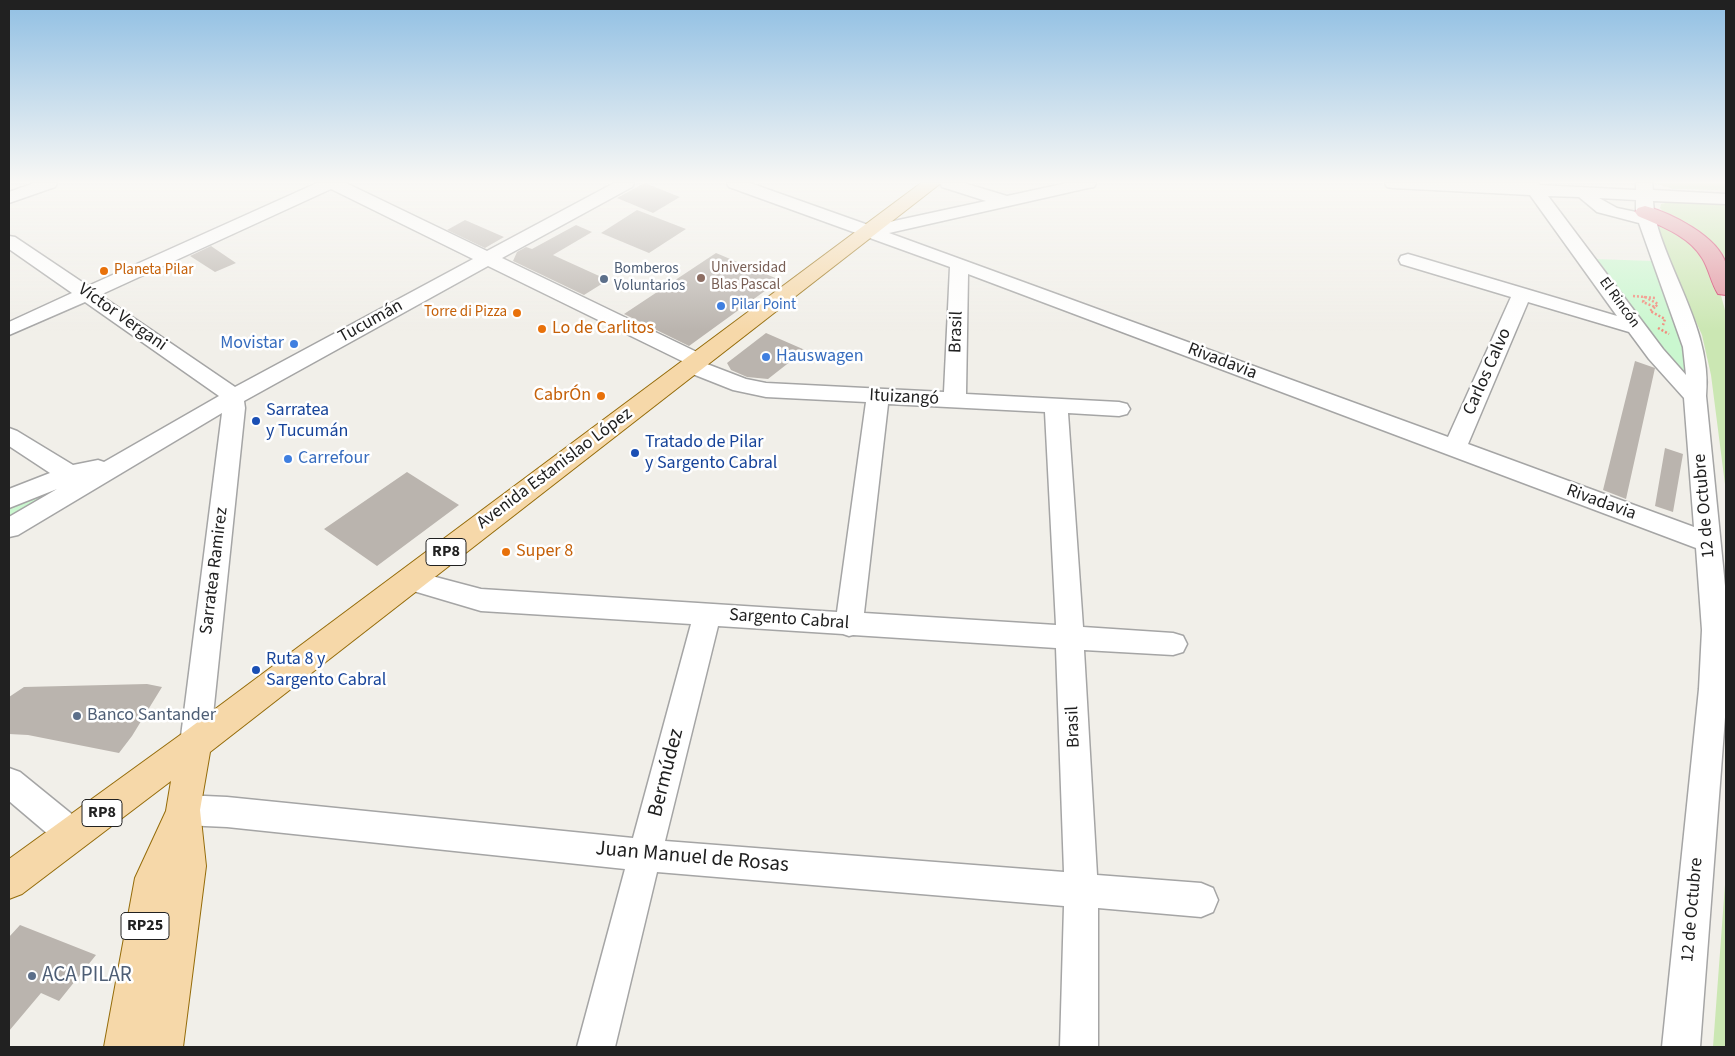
<!DOCTYPE html>
<html>
<head>
<meta charset="utf-8">
<style>
	body { margin:0 }
	#map { position:relative; width:1735px; height:1056px; overflow:hidden; background:#f1efe9; font-family:"Source Sans 3",sans-serif }
	canvas { display:block }
	.frame { position:absolute; inset:0; border:10px solid #212121; pointer-events:none }
</style>
</head>
<body>
<div id="map">
<canvas width="1735" height="1056"></canvas>
<div class="frame"></div>
</div>
<script>
const ctx = document.querySelector('canvas').getContext('2d');
ctx.lineJoin = 'round';
function paint(path, color) {
  ctx.fillStyle = color;
  ctx.fill(path, 'evenodd');
}
function stroke(path, color, width, dash) {
  ctx.strokeStyle = color;
  ctx.lineWidth = width;
  ctx.lineCap = dash ? 'butt' : 'round';
  ctx.setLineDash(dash || []);
  ctx.stroke(path);
}
function write(font, color, halo, rows, align = 'center') {
  ctx.font = font + ' "Source Sans 3",sans-serif';
  ctx.lineWidth = 5;
  ctx.setLineDash([]);
  ctx.textBaseline = 'middle';
  ctx.strokeStyle = halo;
  ctx.fillStyle = color;
  for (const [text, x, y, turn = 0] of rows) {
    ctx.save();
    ctx.translate(x, y);
    ctx.rotate((+turn || 0) * Math.PI / 180);
    ctx.textAlign = isNaN(turn) ? turn : align;
    if (halo) ctx.strokeText(text, 0, 0);
    ctx.fillText(text, 0, 0);
    ctx.restore();
  }
}
paint(new Path2D(`
	M1654,183H1725L1726,190L1673,189Z
	M1673,201L1726,204V268L1706,237L1665,214L1660,208L1661,204Z
	M1665,225L1679,228L1714,269L1726,314V492L1711,375L1702,335L1656,233L1657,226Z
	M1726,871V1047H1713Z`), '#cbe7b3');
paint(new Path2D(`
	M1594,259L1654,261L1681,324L1686,377Z
	M51,489H58L24,516L9,524V506Z`), '#caf7cf');
paint(new Path2D(`
	M644,183H645L680,197L653,213L617,198Z
	M637,210L686,229L649,253L601,233Z
	M465,220L504,237L485,248L447,230Z
	M576,225L592,232L553,255L608,280L584,295L513,261L517,252L526,247L532,249Z
	M211,246L236,263L215,272L190,256Z
	M716,253L780,280L689,346L624,314Z
	M766,333L805,350L768,379L747,377L731,370L727,363Z
	M1635,361L1655,368L1626,499L1603,490Z
	M1665,448L1683,454L1673,512L1655,506Z
	M407,472L459,505L377,566L324,529Z
	M147,684L162,687L132,736L119,753L28,735L9,734V697L24,687Z
	M20,925L96,955L59,1001L41,993L9,1031V937Z`), '#bab4ae');
const minor = new Path2D(`
	M34,183H57L55,187L9,203V192Z
	M317,183H346L487,251L614,183H634L632,187L502,258L705,356L709,361L707,364L746,379L766,383L944,392L950,267L729,187L727,183H750L871,226L986,201L942,187L940,183H964L1007,196L1067,183H1096L1094,187L1088,188L889,233L1448,437L1511,297L1401,264L1399,260L1401,256L1408,254L1415,256L1617,316L1530,195L1393,188L1387,187L1385,183H1538L1540,185L1636,190V183H1652L1653,190L1726,194V204L1653,201C1654,220 1661,238 1668,256C1686,301 1711,347 1706,396L1726,596V704L1700,1047H1662L1699,689L1702,630L1696,548L968,274L966,394L1119,402L1127,404L1130,409L1127,414L1119,416L1068,413L1083,627L1173,633L1183,636L1187,644L1183,652L1173,655L1084,650L1097,875L1201,883L1213,888L1218,900L1213,912L1201,917L1098,908V1047H1060L1064,906L657,872L615,1047H577L625,869L227,827L183,825L172,821L167,810L172,799L183,795L227,797L633,838L691,624L481,611L400,587L396,580L400,573L409,570L481,589L837,612L866,402L766,397L733,390L685,371L681,366L684,362L488,266L244,401L245,408L210,744L206,754L195,758L184,754L180,744L222,413L18,535L9,537V517L57,489L9,508V489L50,473L9,446V428L17,431L73,465L98,460L104,462L219,396L85,302L9,335V322L72,293L9,249V236L15,237L88,286ZM331,189L473,259L235,387L100,295ZM1548,196L1579,197L1597,212L1639,223L1683,347L1686,375L1663,349ZM1599,198L1636,200V212L1617,208ZM1528,302L1629,332L1649,359L1684,398L1694,527L1468,444ZM888,404L1045,412L1056,625L864,613ZM718,626L843,634L849,636L853,635L1056,648L1064,872L665,841Z
	M9,768L20,772L84,824L89,835L84,846L73,851L62,846L9,801Z`);
const major = new Path2D(`
	M921,183H941L210,752L200,810L206,866L183,1047H104L135,878L166,811L171,781L22,894L9,899V859L183,733Z`);
const highway = new Path2D(`
	M1645,206C1671,213 1718,236 1726,264C1729,273 1726,286 1726,295L1718,294C1711,283 1709,269 1702,258C1689,236 1661,226 1638,216L1635,212L1638,208Z`);
stroke(minor, '#a5a5a5', 3);
stroke(major, '#956c0a', 2);
stroke(highway, '#d03464', 2);
stroke(new Path2D(`
	M1633,296L1656,298
	M1645,297L1658,304L1655,307L1643,302Z
	M1655,307L1650,311L1665,319L1663,325
	M1658,328L1669,334`), '#f18a7a', 2.5, [2, 2]);
paint(minor, '#fff');
paint(major, '#f6d8a9');
paint(highway, '#e297a2');
const sky = ctx.createLinearGradient(0, 0, 0, 331);
sky.addColorStop(0, '#90bfe3');
sky.addColorStop(0.55, '#f9f8f5');
sky.addColorStop(1, '#f9f8f500');
ctx.fillStyle = sky;
ctx.fillRect(0, 0, 1735, 331);
for (const [x, y, r, color] of [
	[104,271,5,"#e8710a"],
	[701,278,5,"#8d6e63"],
	[604,279,5,"#5c6f8a"],
	[721,306,5,"#3f7fe0"],
	[517,313,5,"#e8710a"],
	[542,329,5,"#e8710a"],
	[294,344,5,"#3f7fe0"],
	[766,357,5,"#3f7fe0"],
	[601,396,5,"#e8710a"],
	[256,421,5,"#1a4fb4"],
	[635,453,5,"#1a4fb4"],
	[288,459,5,"#3f7fe0"],
	[506,552,5,"#e8710a"],
	[256,670,5,"#1a4fb4"],
	[77,716,5,"#5c6f8a"],
	[32,976,5,"#5c6f8a"]
]) {
  const dot = new Path2D();
  dot.arc(x, y, r, 0, 2 * Math.PI);
  ctx.fillStyle = color;
  ctx.fill(dot);
  stroke(dot, '#fff', 2);
}
write('15px', '#785e54', '#fff', [
	["Universidad",711,269],
	["Blas Pascal",711,286]
], 'left');
write('15px', '#4e5e75', '#fff', [
	["Bomberos",614,270],
	["Voluntarios",614,287]
], 'left');
write('15px', '#c56008', '#fff', [
	["Planeta Pilar",114,271],
	["Torre di Pizza",507,313,"right"]
], 'left');
write('15px', '#212121', '#fff', [
	["El Rincón",1619,303,54]
]);
write('15px', '#366cbe', '#fff', [
	["Pilar Point",731,306]
], 'left');
for (const [x, y, w] of [
	[446,552,40],
	[102,813,40],
	[145,926,48]
]) {
  const box = new Path2D();
  box.roundRect(x - w / 2, y - 13.5, w, 27, 4);
  ctx.fillStyle = '#fff';
  ctx.fill(box);
  stroke(box, '#212121', 1);
}
write('bold 16px', '#212121', null, [
	["RP8",446,552],
	["RP8",102,813],
	["RP25",145,926]
]);
write('18px', '#212121', '#fff', [
	["Víctor Vergani",122,318,35],
	["Tucumán",371,322,-29],
	["Brasil",957,332,-88],
	["Rivadavia",1222,362,21],
	["Carlos Calvo",1488,372,-66],
	["Ituizangó",904,398,3],
	["Avenida Estanislao López",555,469,-37],
	["Rivadavia",1601,503,20],
	["12 de Octubre",1705,506,-95],
	["Sarratea Ramirez",215,571,-83],
	["Sargento Cabral",789,620,4],
	["Brasil",1074,727,-92],
	["12 de Octubre",1693,910,-85]
]);
write('18px', '#c56008', '#fff', [
	["Lo de Carlitos",552,329],
	["CabrÓn",591,396,"right"],
	["Super 8",516,552]
], 'left');
write('18px', '#366cbe', '#fff', [
	["Movistar",284,344,"right"],
	["Hauswagen",776,357],
	["Carrefour",298,459]
], 'left');
write('18px', '#164399', '#fff', [
	["Sarratea",266,411],
	["y Tucumán",266,432],
	["Tratado de Pilar",645,443],
	["y Sargento Cabral",645,464],
	["Ruta 8 y",266,660],
	["Sargento Cabral",266,681]
], 'left');
write('18px', '#4e5e75', '#fff', [
	["Banco Santander",87,716]
], 'left');
write('21px', '#212121', '#fff', [
	["Bermúdez",667,773,-76],
	["Juan Manuel de Rosas",692,858,5]
]);
write('21px', '#4e5e75', '#fff', [
	["ACA PILAR",42,976]
], 'left');
</script>
</body>
</html>
